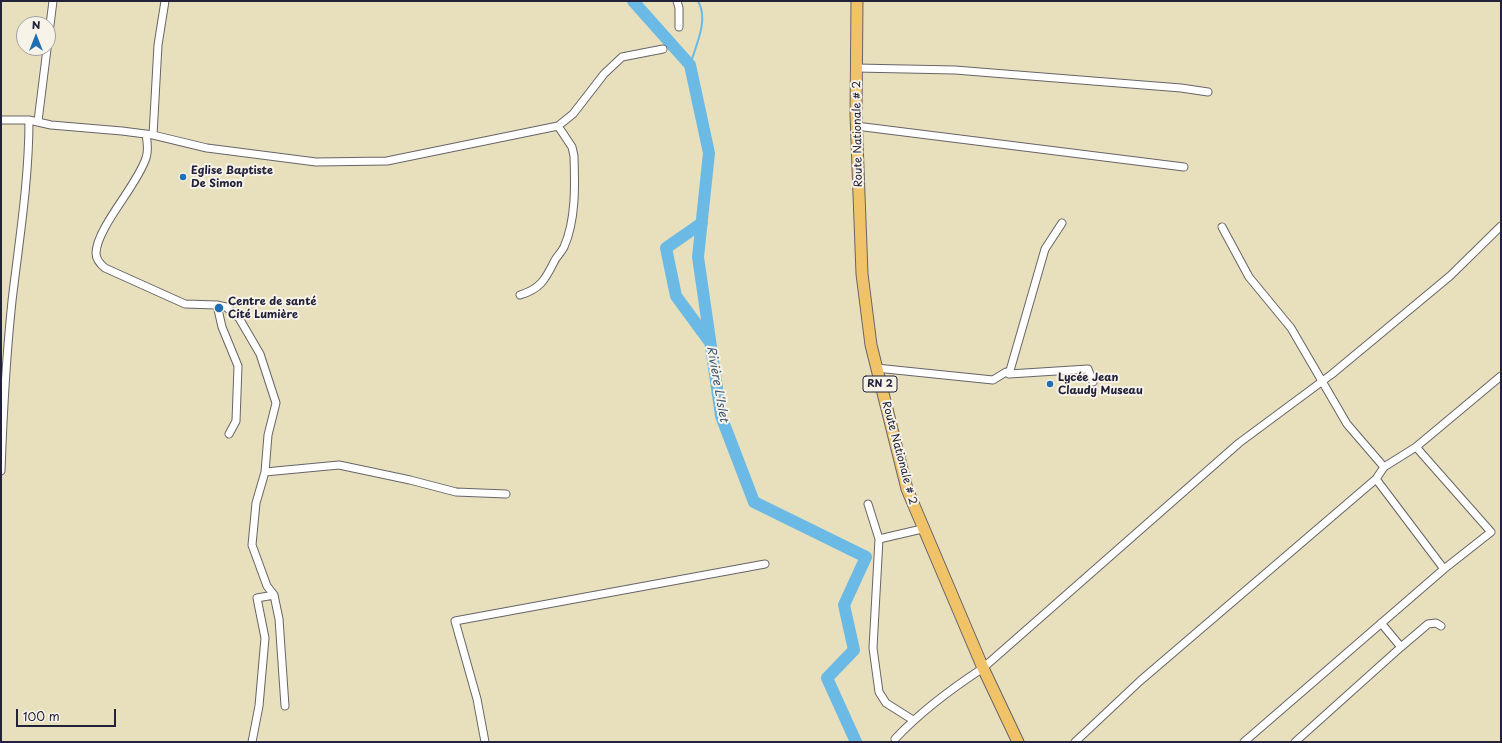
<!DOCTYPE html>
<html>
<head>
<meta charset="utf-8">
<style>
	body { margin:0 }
	#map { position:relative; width:1502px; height:743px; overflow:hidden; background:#e8e0bc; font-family:"Playpen Sans",sans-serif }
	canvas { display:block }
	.frame { position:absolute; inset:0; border:2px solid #22223b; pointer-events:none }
	.north { position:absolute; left:16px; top:16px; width:40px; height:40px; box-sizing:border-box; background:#f7f3e8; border:1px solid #a29fa3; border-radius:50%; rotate:0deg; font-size:11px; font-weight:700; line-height:16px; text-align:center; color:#22223b }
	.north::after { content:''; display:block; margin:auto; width:14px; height:18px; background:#1f6fb2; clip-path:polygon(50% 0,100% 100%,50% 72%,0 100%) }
	.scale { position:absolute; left:16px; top:709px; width:100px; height:18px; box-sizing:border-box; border:2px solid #22223b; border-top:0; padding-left:5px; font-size:12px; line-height:14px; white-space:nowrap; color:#22223b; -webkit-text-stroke:3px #f7f3e8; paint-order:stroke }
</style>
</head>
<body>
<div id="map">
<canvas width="1502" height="743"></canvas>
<div class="frame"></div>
<div class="north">N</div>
<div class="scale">100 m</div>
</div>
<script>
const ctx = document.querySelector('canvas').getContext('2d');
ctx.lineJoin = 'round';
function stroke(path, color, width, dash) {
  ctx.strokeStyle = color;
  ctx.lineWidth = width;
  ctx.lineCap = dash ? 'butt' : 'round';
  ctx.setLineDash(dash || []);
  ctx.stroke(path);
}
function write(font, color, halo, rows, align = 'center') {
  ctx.font = font + ' "Playpen Sans",sans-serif';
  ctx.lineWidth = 4;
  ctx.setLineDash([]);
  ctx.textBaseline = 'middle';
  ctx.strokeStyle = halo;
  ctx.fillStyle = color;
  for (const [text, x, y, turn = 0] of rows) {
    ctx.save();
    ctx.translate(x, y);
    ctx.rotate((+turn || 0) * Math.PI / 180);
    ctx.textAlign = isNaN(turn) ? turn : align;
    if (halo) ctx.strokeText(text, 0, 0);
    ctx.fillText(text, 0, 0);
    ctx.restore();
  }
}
stroke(new Path2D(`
	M690,65C696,45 709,20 698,1`), '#6abae5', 2);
stroke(new Path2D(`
	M633,1L690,65L709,153L698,257L721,416L754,502L866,557L844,605L854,650L827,678L856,742
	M702,223L666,248L676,296L709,341`), '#6abae5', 12);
const street = new Path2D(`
	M677,1L679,8V27
	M856,68L955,70L1181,88L1208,92
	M1,120H29L51,125L122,131L153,135L207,148L316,162L387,161L558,126L573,114L604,74L622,57L663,49
	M38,121L53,1
	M856,126L1184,167
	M146,134C147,142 149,150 146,158C137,186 97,227 96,253C96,260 100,264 105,268L185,304L217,305L226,307L239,318L260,354L276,403L268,435L265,472L256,503L252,545L267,586L274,595L279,619L285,706
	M153,135L158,45L165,1
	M1222,227L1249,277L1291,328L1347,424L1384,467
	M520,295C540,289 545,280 554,262C556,257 561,253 564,247C576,220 575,185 574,156L572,147L558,126
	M217,305L222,327L238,366L236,421L229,434
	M876,368L993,380L1006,372L1009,374L1088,369L1093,382
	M1009,374L1045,249L1062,223
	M1,471C3,414 6,358 12,301C19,241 29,181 29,120
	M265,472L339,465L410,480L456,492L506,494
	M1376,479L1444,569
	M868,504L879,539L873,648L879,692L886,703L913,720
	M879,539L922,529
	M1401,647L1428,624L1436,623L1441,626
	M895,739C921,711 951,689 983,668L1239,443L1332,374L1450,276L1501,226
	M252,742L259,706L265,638L257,598L274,595
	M485,742L477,699L455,621L765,564
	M1075,742L1140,681L1376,479L1384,467L1416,447L1501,376
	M1244,742L1444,569L1491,532L1416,447
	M1295,742L1401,647L1381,623`);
const primary = new Path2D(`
	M857,1L856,115L862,274L871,345L907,489L983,668L1018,742`);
stroke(street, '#676468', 9);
stroke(primary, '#676468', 13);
stroke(street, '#fff', 7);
stroke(primary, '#f1c369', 11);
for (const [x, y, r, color] of [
	[183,177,4,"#1f6fb2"],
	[219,308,5,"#1f6fb2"],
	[1050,384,4,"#1f6fb2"]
]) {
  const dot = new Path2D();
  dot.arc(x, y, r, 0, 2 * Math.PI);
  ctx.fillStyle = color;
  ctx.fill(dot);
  stroke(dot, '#f7f3e8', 1.5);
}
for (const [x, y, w] of [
	[880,384,34]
]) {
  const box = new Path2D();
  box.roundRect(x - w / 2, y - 8, w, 16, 3);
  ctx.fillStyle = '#f7f3e8';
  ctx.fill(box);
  stroke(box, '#22223b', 1);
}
write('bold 10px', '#22223b', null, [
	["RN 2",880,384]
]);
write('11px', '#22223b', '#f7f3e8', [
	["Route Nationale # 2",858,134,-91],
	["Route Nationale # 2",899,453,75]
]);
write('bold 11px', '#22223b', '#f7f3e8', [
	["Eglise Baptiste",191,171],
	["De Simon",191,184],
	["Centre de santé",228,302],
	["Cité Lumière",228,315],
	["Lycée Jean",1058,378],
	["Claudy Museau",1058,391]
], 'left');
write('italic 12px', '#3b5776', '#f7f3e8', [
	["Rivière L'Islet",717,384,80]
]);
</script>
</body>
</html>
